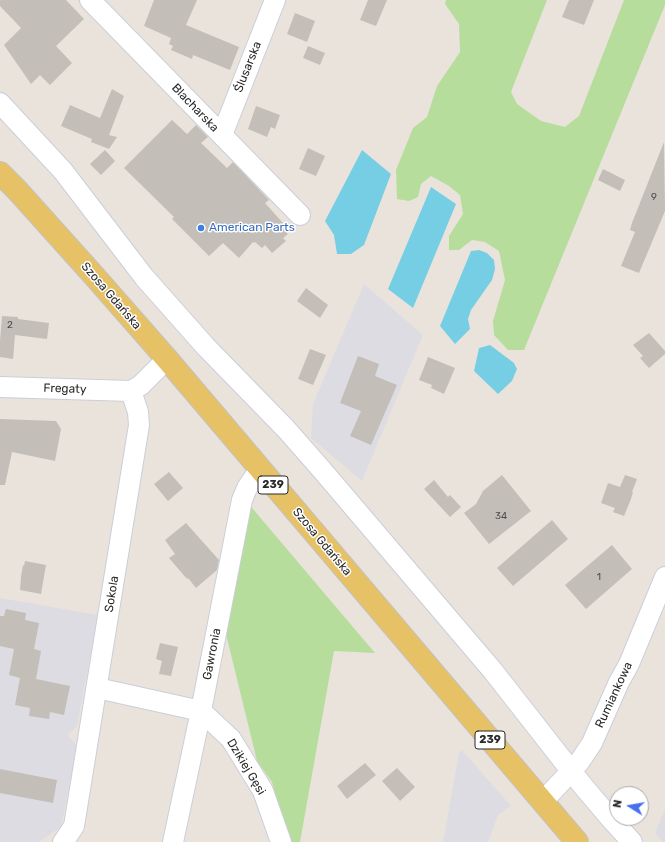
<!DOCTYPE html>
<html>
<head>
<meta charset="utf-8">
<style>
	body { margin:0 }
	#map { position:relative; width:665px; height:842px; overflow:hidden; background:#eae3dc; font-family:Rubik,sans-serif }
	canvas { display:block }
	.north { position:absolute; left:609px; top:786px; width:40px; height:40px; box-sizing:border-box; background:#fff; border:1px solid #a9a9a9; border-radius:50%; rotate:281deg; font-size:11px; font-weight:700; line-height:16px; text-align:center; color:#292929 }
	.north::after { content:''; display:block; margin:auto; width:14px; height:18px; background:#4770ec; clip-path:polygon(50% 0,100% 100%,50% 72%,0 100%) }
</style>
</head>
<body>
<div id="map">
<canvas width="665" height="842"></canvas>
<div class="north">N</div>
</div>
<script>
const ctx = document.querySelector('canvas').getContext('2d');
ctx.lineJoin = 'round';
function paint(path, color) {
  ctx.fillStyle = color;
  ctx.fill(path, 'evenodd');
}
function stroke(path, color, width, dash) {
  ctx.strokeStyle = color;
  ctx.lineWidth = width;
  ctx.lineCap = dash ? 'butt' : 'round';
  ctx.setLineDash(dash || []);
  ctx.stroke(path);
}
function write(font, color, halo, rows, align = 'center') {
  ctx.font = font + ' Rubik,sans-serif';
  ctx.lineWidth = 3;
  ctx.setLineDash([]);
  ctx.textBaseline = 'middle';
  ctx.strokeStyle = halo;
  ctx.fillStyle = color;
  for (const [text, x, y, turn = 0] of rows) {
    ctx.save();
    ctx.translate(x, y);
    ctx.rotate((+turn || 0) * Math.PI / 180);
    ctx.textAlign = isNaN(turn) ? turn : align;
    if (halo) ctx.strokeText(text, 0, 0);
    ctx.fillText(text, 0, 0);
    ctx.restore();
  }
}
paint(new Path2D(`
	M364,284L423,335L362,481L311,438L313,404Z
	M0,598L98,615L77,726L68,735L77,746L61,827L39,842H0Z
	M462,750L511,806L498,815L488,842H443L459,753Z
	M665,809V842H663L655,833Z`), '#dedce3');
paint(new Path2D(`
	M446,0H547L511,92L517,104L541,121L565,127L579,116L624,0H665V5L524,350H508L494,335L493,321L505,280L499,251L485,242L472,240L459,250H449V236L463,214L460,195L449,186L431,176L421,184L418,197L409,201L397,199L396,170L413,128L427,117L437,86L460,52L459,24L445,4Z
	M247,502L375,653L334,651L300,842H288L272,782L257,761L225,630Z`), '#b6dd9c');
paint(new Path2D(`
	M362,150L391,174L364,245L351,254H337L334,235L325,221Z
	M431,187L456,204L413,308L388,289Z
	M479,250L487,253L494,260L495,269L492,280L471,310L468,319L470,329L455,344L440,326L471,251Z
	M490,345L514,363L517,369L512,381L498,394L474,371L479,348Z`), '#76cee5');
paint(new Path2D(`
	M0,0H66L84,19L56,46L72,63L50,85L40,75L31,84L4,45L21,28L0,6Z
	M154,0H197L186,25L239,47L230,70L193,55L192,59L171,50L173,46L169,44L171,38L144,26Z
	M368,0H387L376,26L360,20Z
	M569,0H594L584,25L562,17Z
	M295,13L315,21L307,42L287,34Z
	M308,46L325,53L320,65L303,58Z
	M112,89L124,96L109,135L117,137L109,149L91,142L92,139L61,126L70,105L100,118Z
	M256,106L280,115L275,129L271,127L267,137L248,129Z
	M172,120L187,134L196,125L208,137L201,143L227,168L233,162L269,200L265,203L283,223L280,226L288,234L283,238L286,241L272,253L265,245L262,248L255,242L254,243L253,242L239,258L223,243L209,256L172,219L174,217L124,168Z
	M664,142L665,211L639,273L621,266L635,232L630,230L632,223Z
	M308,148L325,156L316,176L299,169Z
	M105,150L115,161L101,175L90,164Z
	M603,169L625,180L620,191L598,180Z
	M306,288L328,305L320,318L297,301Z
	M2,316L18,317V319L49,323L47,339L15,335L13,359L0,357V341Z
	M649,333L665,351V354L649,368L640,358L643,356L633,345Z
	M310,349L326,355L313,385L298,379Z
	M358,356L379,364L375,376L397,385L371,445L350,436L361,411L340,403Z
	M428,357L455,368L444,394L431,388L432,385L419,380Z
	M0,419L56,421L61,429L55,461L12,452L5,485H0Z
	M169,472L183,488L168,501L154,484Z
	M502,475L531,511L489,544L464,513L476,504L483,491Z
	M625,475L637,479L632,492H633L631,499L624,516L613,512L615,508L601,503L608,483L620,487Z
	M434,480L448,497L450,495L461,507L450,517L424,489Z
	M552,520L568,539L513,586L497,568Z
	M186,523L219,560L217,570L196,588L188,578L187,579L169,558L175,554L165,540Z
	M612,545L632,569L586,609L565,585Z
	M25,561L46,565L41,594L20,590L21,577L23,565L24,566Z
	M6,609L26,613L25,620L39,623L34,649L41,651L36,679L70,686L64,715L50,712L49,719L29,716L30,708L15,705L20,678L9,675L14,649L0,646V616H4Z
	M160,643L178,647L171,676L159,674L162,661L156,659Z
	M365,763L376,775L347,799L337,786Z
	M397,768L415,787L400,801L382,781Z
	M0,769L57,780L53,803L0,793Z`), '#c3beb8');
const minor = new Path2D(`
	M90,0L300,215
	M0,103L63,171L144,277L206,347L286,429L322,470L493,671L583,786L611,819L632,842
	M222,135L275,0
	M0,387L131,391
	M97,688L201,711L231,739L263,791L281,842
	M543,801L562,781L580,761L592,743L619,682L629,664L665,577
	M63,842L64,841L74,826L139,425L138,412L131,391L141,385L167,359
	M173,842L201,711L242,500L247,488L260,469`);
const major = new Path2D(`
	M0,173L17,190L96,278L167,359L577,842`);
stroke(minor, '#cbceda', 22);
stroke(major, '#c3c3c3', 24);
stroke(minor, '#fff', 20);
stroke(major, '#e6c166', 22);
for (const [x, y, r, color] of [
	[201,228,4,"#3f7fe0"]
]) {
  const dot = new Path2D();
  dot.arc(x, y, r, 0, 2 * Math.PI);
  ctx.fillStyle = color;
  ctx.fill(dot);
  stroke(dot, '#fff', 1.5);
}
write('10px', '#504e4d', null, [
	["9",654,197],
	["2",10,325],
	["34",501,516],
	["1",599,577]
]);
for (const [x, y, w] of [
	[273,485,30],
	[490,740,30]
]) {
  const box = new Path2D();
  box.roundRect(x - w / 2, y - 9, w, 18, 3);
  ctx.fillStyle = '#fff';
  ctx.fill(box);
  stroke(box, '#292929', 1);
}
write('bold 11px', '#292929', null, [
	["239",273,485],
	["239",490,740]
]);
write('12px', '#292929', '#fff', [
	["Ślusarska",248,67,-68],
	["Blacharska",195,108,46],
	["Szosa Gdańska",111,296,49],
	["Fregaty",65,389,2],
	["Szosa Gdańska",322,542,50],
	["Sokola",112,594,-81],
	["Gawronia",212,654,-79],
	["Rumiankowa",614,695,-65],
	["Dzikiej Gęsi",246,767,59]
]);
write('12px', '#366cbe', '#fff', [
	["American Parts",209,228]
], 'left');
</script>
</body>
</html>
